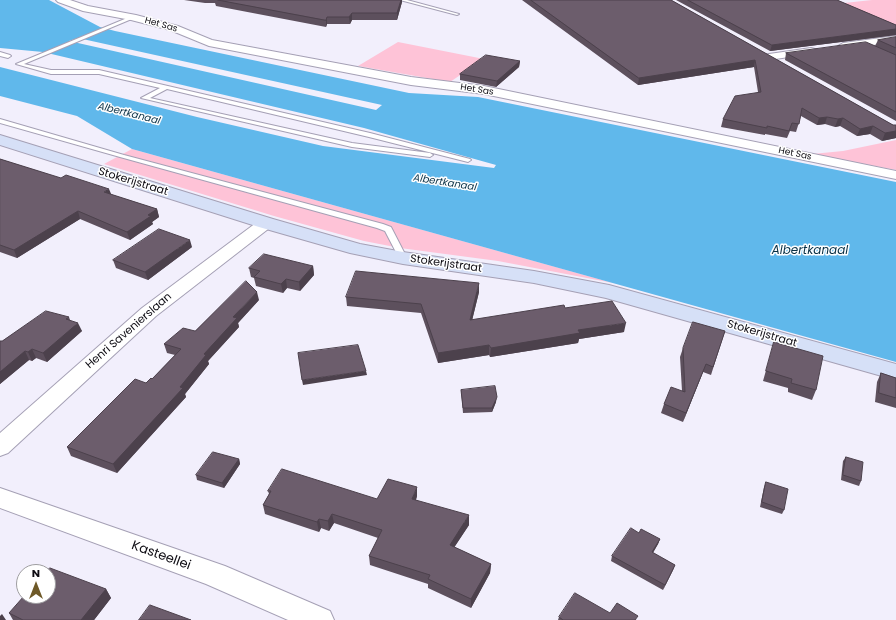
<!DOCTYPE html>
<html>
<head>
<meta charset="utf-8">
<style>
	body { margin:0 }
	#map { position:relative; width:896px; height:620px; overflow:hidden; background:#f2effc; font-family:Poppins,sans-serif }
	canvas { display:block }
	.north { position:absolute; left:16px; top:564px; width:40px; height:40px; box-sizing:border-box; background:#fff; border:1px solid #9e9da0; border-radius:50%; rotate:0deg; font-size:11px; font-weight:700; line-height:16px; text-align:center; color:#0d0b12 }
	.north::after { content:''; display:block; margin:auto; width:14px; height:18px; background:#6e5928; clip-path:polygon(50% 0,100% 100%,50% 72%,0 100%) }
</style>
</head>
<body>
<div id="map">
<canvas width="896" height="620"></canvas>
<div class="north">N</div>
</div>
<script>
const ctx = document.querySelector('canvas').getContext('2d');
ctx.lineJoin = 'round';
function paint(path, color) {
  ctx.fillStyle = color;
  ctx.fill(path, 'evenodd');
}
function stroke(path, color, width, dash) {
  ctx.strokeStyle = color;
  ctx.lineWidth = width;
  ctx.lineCap = dash ? 'butt' : 'round';
  ctx.setLineDash(dash || []);
  ctx.stroke(path);
}
function write(font, color, halo, rows, align = 'center') {
  ctx.font = font + ' Poppins,sans-serif';
  ctx.lineWidth = 3;
  ctx.setLineDash([]);
  ctx.textBaseline = 'middle';
  ctx.strokeStyle = halo;
  ctx.fillStyle = color;
  for (const [text, x, y, turn = 0] of rows) {
    ctx.save();
    ctx.translate(x, y);
    ctx.rotate((+turn || 0) * Math.PI / 180);
    ctx.textAlign = isNaN(turn) ? turn : align;
    if (halo) ctx.strokeText(text, 0, 0);
    ctx.fillText(text, 0, 0);
    ctx.restore();
  }
}
paint(new Path2D(`
	M872,0H896V26L835,4Z
	M398,42L484,59L450,82L358,66Z
	M896,140V170L812,154L843,151Z
	M132,149L613,283L498,261L400,248L364,241L274,216L104,164Z`), '#fec3d7');
paint(new Path2D(`
	M0,0H49L100,27L115,31L409,93L478,97L896,182V362L132,149L77,116L0,96V67L197,117L323,146L494,168L496,165L364,128L43,52L0,48ZM78,38L382,105L376,110L69,41Z`), '#60b8eb');
const lane = new Path2D(`
	M400,0H407L459,14L457,15Z
	M132,16L134,17V18L24,64L51,70H99L370,133L470,159L471,160L468,162L369,137L167,89L150,98L352,143L430,153L433,155L430,157L352,147L141,98L160,88L99,74H51L16,64Z
	M0,52L10,55L11,56L8,58L0,56Z
	M0,119L124,155L383,224L391,227L407,258L406,260H400L385,231L377,228L120,157L0,123Z`);
const street = new Path2D(`
	M56,0H70L88,6L136,15L178,26L212,40L411,77L484,86L896,171V179L484,94L411,85L209,46L170,30L131,20L83,11L58,2Z
	M896,36V42L843,49L838,46L843,43Z
	M811,48L815,49L817,51L815,53L769,60L765,59L763,57L765,55L769,54Z
	M266,218L272,220L274,223L272,226L156,316L8,453L0,456V433L142,308L260,220Z
	M0,488L225,566L330,611L334,620H288L206,584L0,508Z`);
const secondary = new Path2D(`
	M0,135L273,219L360,244L403,252L534,271L609,285L896,364V380L606,298L534,283L403,264L350,253L259,227L0,145Z`);
stroke(lane, '#a5a0b5', 2);
stroke(street, '#a5a0b5', 2);
stroke(secondary, '#a5a0b5', 2);
paint(lane, '#fff');
paint(street, '#fff');
paint(secondary, '#d6e0f7');
paint(new Path2D(`
	M184,0H402V2L397,20H352L350,24H327L326,27L216,6L215,3H205Z
	M522,0H671L893,125H896V138L882,141L870,134L857,136L840,126L835,127L825,124L817,125L801,116L796,132L790,131L787,138L765,134V135L721,127L723,119L758,92L754,67L638,85Z
	M676,0H837L896,25V35L770,51Z
	M896,37V121L785,60L786,53L875,46L878,40Z
	M520,61L519,67L496,87L460,80V74Z
	M0,159L157,209L159,217L152,222L153,224L130,240L80,219L17,258L0,252Z
	M192,247L148,280L116,268L113,260Z
	M313,266L314,275L300,291L287,288L283,293L256,286L254,278L251,277L249,268Z
	M479,292L472,320L565,308L624,332L579,339L578,343L490,357L489,355L438,363L421,313L347,306L346,297Z
	M259,300L238,323L239,327L208,361L209,364L185,394L186,397L117,473L71,456L67,447L146,383L152,379L175,355L167,353L164,344L195,331Z
	M69,317L70,320L82,331L47,362L36,358L32,361L29,360L0,384V341H2Z
	M725,331L711,375L703,372L683,422L661,413L664,404L682,391L680,357L683,348Z
	M774,342L816,390L812,400L788,392V388L763,381Z
	M881,373L896,378V408L875,402L877,382Z
	M461,390L496,402L492,412L463,413Z
	M846,457L861,481L859,486L841,480L843,461Z
	M239,459L240,464L224,488L197,480L196,475Z
	M766,482L784,510L782,514L760,507L764,487Z
	M268,491L377,499L417,496L416,500L469,525L454,547L491,564L490,573L471,608L428,588V584L370,565L369,556L378,538L334,523L329,531L321,528L319,532L265,514L263,505L269,494Z
	M639,533L660,539L658,544L653,553L675,565L673,570L663,590L611,561L612,556Z
	M106,589L111,598L94,620H13L9,613Z
	M610,613L637,620H558L559,617Z`), '#5d505d');
paint(new Path2D(`
	M401,0H402V2L397,20V13Z
	M352,13V20L350,24L349,17Z
	M327,17V24L326,27V20Z
	M896,29V35L770,51L772,45Z
	M755,60L754,67L638,85L639,78Z
	M520,61L519,67L496,87L497,81Z
	M827,117L825,124L817,125L819,118Z
	M843,118L840,126L835,127L838,119Z
	M873,126L870,134L857,136L860,129Z
	M896,131V138L882,141L885,133Z
	M109,189L112,196L104,192Z
	M157,209L159,217L152,222L153,224L130,240L127,232L148,215Z
	M78,211L80,219L17,258L14,250Z
	M190,240L192,247L148,280L145,272Z
	M313,266L314,275L300,291L299,282Z
	M286,279L287,288L283,293L281,284Z
	M479,283V292L470,329V320Z
	M257,292L259,300L238,323L239,327L208,361L209,364L185,394L186,397L117,473L113,464L180,387L204,354L233,317Z
	M78,323L82,331L47,362L43,353Z
	M626,323L624,332L579,339L578,343L490,357L491,348L578,330Z
	M489,345V355L438,363V353Z
	M32,349L36,358L32,361L28,352Z
	M25,351L29,360L0,384V372Z
	M706,364L703,372L683,422L686,413Z
	M366,371L367,375L303,385L302,380Z
	M497,397L496,402L492,412V408Z
	M239,459L240,464L224,488L222,483Z
	M417,487V496L413,508L412,499Z
	M332,514L334,523L329,531L328,521Z
	M469,515V525L450,554V545Z
	M319,519L321,528L319,532L317,522Z
	M660,539L658,544L650,557L652,552Z
	M491,564L490,573L471,608V599Z
	M675,565L673,570L663,590L665,585Z
	M106,589L111,598L94,620H81Z
	M2,614L6,620H0V616Z`), '#4c414c');
const building = new Path2D(`
	M218,0H401L397,13H352L349,17H327L326,20Z
	M531,0H671L893,125H896V131L885,133L873,126L860,129L843,118L838,119L827,117L819,118L802,108L799,124L792,123L789,131L767,126V128L723,119L735,96L761,92L755,60L639,78Z
	M688,0H837L896,25V29L772,45Z
	M896,37V48L878,40Z
	M866,42L896,55V112L786,53Z
	M486,55L520,61L497,81L460,74Z
	M0,159L61,178L66,175L109,189L104,192L157,209L148,215L151,216L127,232L78,211L14,250L0,245Z
	M159,229L190,240L145,272L113,260Z
	M264,254L313,266L299,282L286,279L281,284L254,277L260,271L249,268Z
	M356,271L479,283L470,320L564,305L565,308L612,301L626,323L578,330L580,333L491,348L489,345L438,353L421,304L346,297Z
	M246,281L257,292L233,317L237,318L204,354L206,355L180,387L183,388L113,464L67,447L135,379L146,383L151,378L152,379L181,349L164,344L183,328L195,331Z
	M46,311L69,317L66,319L78,323L43,353L32,349L28,352L25,351L0,372V341H2Z
	M693,322L725,331L713,367L706,364L686,413L664,404L671,387L685,392L683,348Z
	M774,342L823,356L816,390L791,383L792,379L766,371Z
	M358,345L366,371L302,380L298,353Z
	M881,373L896,378V398L879,393Z
	M495,386L497,397L492,408H463L461,390Z
	M213,452L239,459L222,483L196,475Z
	M846,457L863,462L861,481L843,475Z
	M282,469L377,499L388,479L417,487L412,499L469,515L450,545L491,564L471,599L428,579L430,575L369,556L382,530L332,514L328,521L319,519L317,522L263,505L271,491H268Z
	M766,482L788,489L784,510L762,502Z
	M631,528L639,533L641,529L660,539L652,552L675,565L665,585L612,556Z
	M50,568L106,589L81,620H23L9,613L24,596H48V572H46Z
	M575,593L610,613L617,603L638,616L635,620H563L559,617Z
	M150,605L191,620H139Z`);
paint(building, '#6c5d6c');
stroke(building, '#4c414c', 1);
write('9px', '#0d0b12', '#fff', [
	["Het Sas",161,25,16],
	["Het Sas",477,90,9],
	["Het Sas",795,154,12]
]);
write('italic 10px', '#083045', '#fff', [
	["Albertkanaal",129,114,14],
	["Albertkanaal",445,183,9]
]);
write('11px', '#0d0b12', '#fff', [
	["Stokerijstraat",133,182,17],
	["Stokerijstraat",446,264,8],
	["Henri Savenierslaan",129,331,-41],
	["Stokerijstraat",762,334,16]
]);
write('italic 12px', '#083045', '#fff', [
	["Albertkanaal",810,251]
]);
write('13px', '#0d0b12', '#fff', [
	["Kasteellei",161,556,20]
]);
</script>
</body>
</html>
